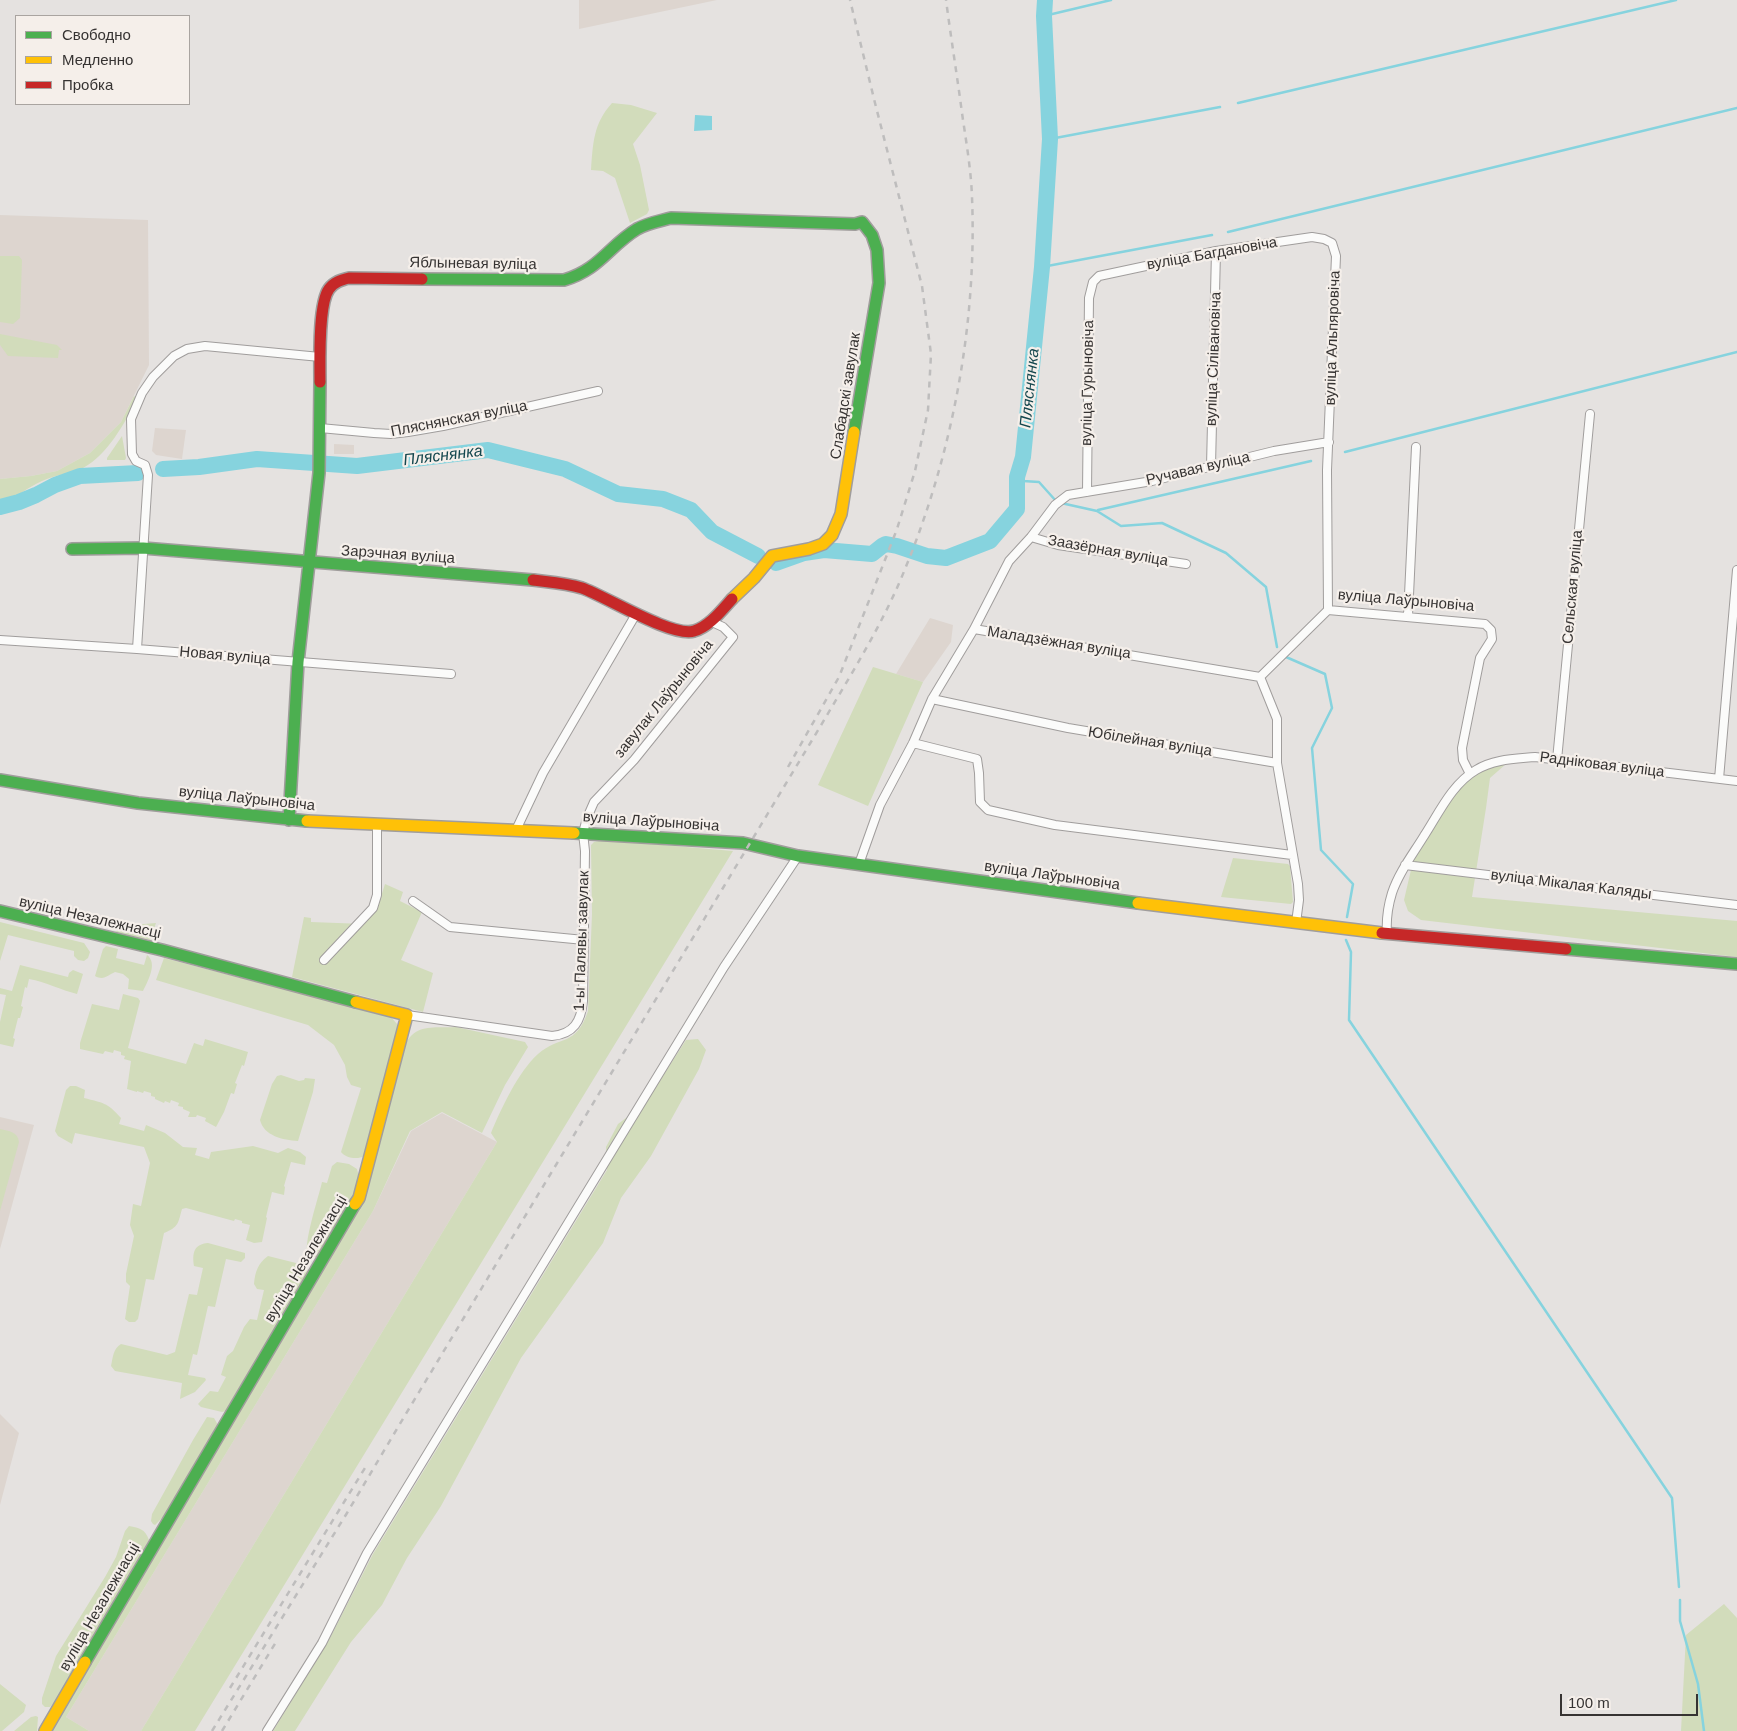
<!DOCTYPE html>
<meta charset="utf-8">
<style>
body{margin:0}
#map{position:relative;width:1737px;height:1731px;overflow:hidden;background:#e5e2e0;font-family:Arial,sans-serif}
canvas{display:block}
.legend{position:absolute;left:15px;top:15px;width:175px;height:90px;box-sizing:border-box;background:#f5efea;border:1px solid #a9a4a0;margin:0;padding:6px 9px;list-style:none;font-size:15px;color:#363332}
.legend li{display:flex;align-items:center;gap:10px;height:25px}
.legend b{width:25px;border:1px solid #a9a4a0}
.scale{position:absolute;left:1560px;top:1694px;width:138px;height:22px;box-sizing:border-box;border:2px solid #363332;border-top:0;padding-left:6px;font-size:15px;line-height:18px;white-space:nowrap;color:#363332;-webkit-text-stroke:4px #f5efea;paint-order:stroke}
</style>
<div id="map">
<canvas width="1737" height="1731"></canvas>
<ul class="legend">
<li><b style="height:6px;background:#4caf50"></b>Свободно</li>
<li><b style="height:6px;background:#ffc107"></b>Медленно</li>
<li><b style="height:6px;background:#c62828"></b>Пробка</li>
</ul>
<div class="scale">100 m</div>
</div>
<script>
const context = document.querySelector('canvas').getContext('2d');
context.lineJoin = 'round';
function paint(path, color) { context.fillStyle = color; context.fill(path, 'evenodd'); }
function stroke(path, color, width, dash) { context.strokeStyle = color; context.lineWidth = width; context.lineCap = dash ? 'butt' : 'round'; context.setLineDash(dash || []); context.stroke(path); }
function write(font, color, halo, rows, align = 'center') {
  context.font = font + ' Arial,sans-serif'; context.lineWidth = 4.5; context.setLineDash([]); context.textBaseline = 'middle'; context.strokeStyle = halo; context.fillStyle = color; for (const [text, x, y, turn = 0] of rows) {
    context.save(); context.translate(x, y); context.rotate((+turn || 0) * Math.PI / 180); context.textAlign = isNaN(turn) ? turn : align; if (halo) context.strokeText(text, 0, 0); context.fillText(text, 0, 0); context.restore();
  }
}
const built = new Path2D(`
 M579 0H717L579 29Z
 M0 215 148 220 149 365 121 422 90 453 57 471 31 476 0 479Z
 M155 428 186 430 182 459 156 455 152 451Z
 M334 444 354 445V454H334Z
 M930 618 953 625 951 642 923 682 896 674Z
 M442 1113 497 1142 141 1731H89L66 1717 373 1211 411 1131Z
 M0 1117 34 1125 0 1249Z
 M0 1414 19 1433 0 1505Z`);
const green = new Path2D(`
 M612 103 631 105 657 113 633 144 640 165 649 210 647 214 630 223 615 178 603 171 591 170C593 144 593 124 612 103Z
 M0 256H19L22 260 20 318 13 324 0 322Z
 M0 334 57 345 62 350H59L58 358 8 356 0 345Z
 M134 396 138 399C124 423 108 455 83 468 70 474 55 475 42 481 28 487 17 497 2 504V507H0V479L31 476 57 471 90 453 121 422Z
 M122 436 126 458 125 460H107V458Z
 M873 667 923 682 868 806 818 785Z
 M1514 757 1490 778 1486 808 1472 897 1737 921V957L1421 920 1408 911 1404 900 1414 857 1460 787 1479 768Z
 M604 840 733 851 195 1731H141L497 1142 491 1133C501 1109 518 1072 538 1054 560 1035 576 1047 588 1011L592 914 591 845 594 842Z
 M1233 858 1288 864 1290 866 1293 902 1291 904 1221 897Z
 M385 884 403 892 400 901 422 912 401 960 433 973 423 1012 292 977 304 917 311 918V922L364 924 377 909Z
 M0 922 84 943 90 952 88 958 84 961 78 960 74 956V951L8 935 0 961Z
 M156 923 150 940 114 932 132 925Z
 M106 946 118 949 116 958 144 965 147 955C158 963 148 981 143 991L128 989 129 979 123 974 115 972C108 975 104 981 95 976L103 949Z
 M164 958 391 1017 397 1024 398 1028 364 1156C358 1160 345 1158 341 1152L361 1088 351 1085 347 1077 345 1065 334 1045 308 1025 156 980Z
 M20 965 68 977 69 973 73 970 83 974 77 994C61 990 46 982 29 979L27 988 25 987 21 1006 23 1007 20 1018H18L13 1038 15 1039 13 1047 0 1044V1022L6 995 0 994V988L12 991Z
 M123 994 138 998 140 1001 128 1048 186 1064 194 1043 203 1046 205 1039 248 1052 244 1066 242 1065 235 1083 237 1084 234 1094 231 1093 224 1112 216 1127 205 1121 206 1118 197 1115 196 1117H188L190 1112 183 1109V1107L178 1106 179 1103 171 1100 170 1103 165 1101 164 1103 155 1099V1097L151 1096V1093L144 1091 143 1093 137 1091V1092L127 1089 131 1061 124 1059 125 1056 121 1055V1052L114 1050 113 1053 105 1051 103 1054 80 1049V1043L92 1004 119 1010Z
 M456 1027 525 1042 528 1047 505 1085 482 1133 442 1112 410 1131 373 1211 66 1717 89 1731H50L365 1198 405 1045C415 1023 435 1028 456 1027Z
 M698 1039 706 1050 699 1069 651 1156 621 1198 603 1243 521 1358 441 1506 407 1558 382 1605 351 1642 295 1731H273L330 1638 373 1554 607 1170 606 1147 618 1124 634 1112 650 1096 686 1040Z
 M281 1075 299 1081 304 1080 305 1078 315 1079 313 1092 298 1141C283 1140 264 1136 260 1120L272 1084 277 1076Z
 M70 1086H76L85 1090 84 1098C103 1103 107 1102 121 1118L119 1124 144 1131 146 1125 165 1133 183 1147 197 1148 195 1155 209 1159 211 1152 253 1146 278 1153 288 1148 300 1152 306 1157 305 1165 291 1162 284 1186 285 1187 284 1195 272 1192 266 1217 267 1218 262 1242 254 1243 246 1240 250 1225 242 1223V1221L235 1219 234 1221 186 1208 182 1209C178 1223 179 1227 164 1233L154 1280 146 1279 138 1319 135 1322H129L125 1319 130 1286 126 1282V1274L134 1236 130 1225 133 1204 141 1206 150 1163 144 1147 75 1133 72 1144 58 1136 55 1131 66 1090Z
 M0 1129C9 1131 18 1132 19 1142L0 1211Z
 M337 1162 349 1164 357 1169 359 1177 353 1196 319 1257H308C302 1246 319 1196 322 1182L327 1183 332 1166Z
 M208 1243 245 1253V1258L241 1262 226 1259 215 1307 208 1306 197 1355 193 1354 188 1375 205 1378 206 1380 195 1392 180 1399 182 1383 115 1371 111 1366C113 1357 113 1349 121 1344L167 1355 175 1352 189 1294 197 1295 203 1268 194 1266C192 1253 194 1244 208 1243Z
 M268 1256 304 1265 307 1267 308 1275 226 1411 222 1412 201 1407 198 1404 210 1391 218 1392 226 1377 221 1375 227 1356 233 1351 244 1327 250 1319 257 1320 264 1290 257 1289 254 1284C255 1272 258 1263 268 1256Z
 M207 1417 214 1418 218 1425 214 1434 165 1515 155 1525 153 1524 151 1521 152 1514 193 1440Z
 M129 1526C140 1528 145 1529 149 1540L106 1617 56 1701 50 1707H45L42 1704V1698L56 1656 105 1577 116 1557 125 1531Z
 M1724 1604 1737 1618V1731H1681L1686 1635Z
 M0 1684 26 1705 24 1712 2 1731H0Z
 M36 1716 38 1717 37 1731H14L31 1717Z`);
const water = new Path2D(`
 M695 115 712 116V130L694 131Z`);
const stream = new Path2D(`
 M1044 16 1111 0
 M1238 103 1676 0
 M1050 139 1220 107
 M1228 232 1737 108
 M1042 267 1212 235
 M1345 452 1737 352
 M1017 477 1023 481 1039 482 1056 501
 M1061 503 1097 511 1121 526 1162 523 1226 553 1266 587 1277 647
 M1098 510 1311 461
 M1286 657 1325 674 1332 708 1312 748 1321 850 1353 884 1347 917
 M1346 940 1351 952 1349 1020 1672 1498 1679 1587
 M1680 1600V1621L1698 1684 1704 1731`);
const river = new Path2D(`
 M163 469 199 467 257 459 357 466 488 450 565 469 618 494 663 499 691 510 712 532 758 556
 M0 507 19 502 36 495 55 485 80 476 138 473
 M776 563 804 553 824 550 872 554 882 546 886 544 897 546 927 556 946 558 990 541 1017 509V477L1023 457 1042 267 1050 139 1044 16 1045 0`);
const street = new Path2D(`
 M320 428 374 433 391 434 408 432 443 426 598 391
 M1211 466 1216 251
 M1087 492 1089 298 1093 282 1099 276 1216 251 1312 237 1324 239 1332 243 1336 256 1327 470 1328 610
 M1031 537 1058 545 1186 564
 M1408 616 1416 447
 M0 640 137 649 451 674
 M137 649 148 475 145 465 136 461 132 454 131 419 142 393 153 377 174 356 187 349 205 346 320 357
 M1260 677 974 629 1009 561 1031 537 1055 505 1068 495 1152 481 1274 451 1329 442
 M1260 677 1328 610 1485 624 1491 630 1492 639 1480 658 1462 748 1463 760 1470 774
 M1260 677 1277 719V763
 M932 699 1068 728 1277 763 1298 884 1299 900 1296 923
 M913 743 977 759 979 773 980 802 988 810 1055 825 1292 855
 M1557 760 1590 414
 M1719 779 1737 570
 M516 830 543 773 636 614
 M859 864 880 805 913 743 932 699 974 629
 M1405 865 1737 905
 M413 901 450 927 584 940
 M1387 934C1386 920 1388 906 1392 893 1399 872 1413 854 1424 836 1439 813 1452 784 1476 770 1494 759 1515 759 1535 757L1737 781
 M324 960 373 908 377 895V824
 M407 1015 552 1036C574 1034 581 1021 583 1001L585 851 583 833 587 818 594 802 634 760 733 637 723 627 710 621
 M267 1731 322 1643 367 1553 724 967 798 856`);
const fast = new Path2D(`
 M422 279 564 280C599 270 609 246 637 229 648 223 660 221 671 218L855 224 862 222 872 235 877 250 879 283 854 432
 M72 549 143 548 533 580
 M0 780 138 803 307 821
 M289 820 298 662 319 473 320 382
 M574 833 743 843 798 856 1138 903
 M0 911 162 950 356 1002
 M1566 949 1737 964
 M85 1662 355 1204`);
const slow = new Path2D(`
 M732 599 754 578 772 556 809 549 823 544 832 535 841 514 854 432
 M307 821 574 833
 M1138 903 1382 933
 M355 1204 359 1198 407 1015 356 1002
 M45 1731 85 1662`);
const jam = new Path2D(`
 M320 382C320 362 318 304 329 289 334 282 341 280 349 278L422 279
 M533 580C549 582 566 583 582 588 605 596 673 638 694 631 709 627 722 610 732 599
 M1382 933 1566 949`);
const rail = new Path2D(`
 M788 767 839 677 883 565 897 529 915 471 928 410 931 354 922 286 875 103 850 0
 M230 1688 368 1463
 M212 1731 347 1513 404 1417 820 727C850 676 883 624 905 569 953 452 977 323 972 197 971 169 966 141 962 113 957 75 951 38 946 0
 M222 1731 276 1642`);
const streetNames = [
 ["вуліца Багдановіча",1212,254,-10],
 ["Яблыневая вуліца",473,264,1],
 ["вуліца Альпяровіча",1333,338,-88],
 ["вуліца Сілівановіча",1214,359,-88],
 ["вуліца Гурыновіча",1088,383,-89],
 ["Слабадскі завулак",846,396,-81],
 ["Пляснянская вуліца",459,419,-11],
 ["Ручавая вуліца",1198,469,-13],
 ["Заазёрная вуліца",1108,551,10],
 ["Зарэчная вуліца",398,555,4],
 ["Сельская вуліца",1573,587,-85],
 ["вуліца Лаўрыновіча",1406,601,5],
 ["Маладзёжная вуліца",1059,643,9],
 ["Новая вуліца",225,656,5],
 ["завулак Лаўрыновіча",664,699,-51],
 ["Юбілейная вуліца",1150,742,9],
 ["Радніковая вуліца",1602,765,7],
 ["вуліца Лаўрыновіча",247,799,6],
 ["вуліца Лаўрыновіча",651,822,4],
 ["вуліца Лаўрыновіча",1052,876,8],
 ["вуліца Мікалая Каляды",1571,885,7],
 ["вуліца Незалежнасці",90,918,13],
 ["1-ы Палявы завулак",582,941,-88],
 ["вуліца Незалежнасці",306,1259,-59],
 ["вуліца Незалежнасці",100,1607,-60]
];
const waterNames = [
 ["Пляснянка",1030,388,-84],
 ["Пляснянка",443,456,-7]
];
paint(built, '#ddd5cf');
paint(green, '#d2dcbb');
paint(water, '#86d3de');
stroke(stream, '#86d3de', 2.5);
stroke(river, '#86d3de', 16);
stroke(street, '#a09d9c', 10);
stroke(fast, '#a09d9c', 14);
stroke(slow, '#a09d9c', 14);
stroke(jam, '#a09d9c', 14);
stroke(street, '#fbfbfa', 8);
stroke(fast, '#4caf50', 11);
stroke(slow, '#ffc107', 11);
stroke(jam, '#c62828', 11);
stroke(rail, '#bebdbd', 2.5, [6, 6]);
write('15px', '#363332', '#f5efea', streetNames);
write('italic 16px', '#14474e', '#f5efea', waterNames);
</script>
